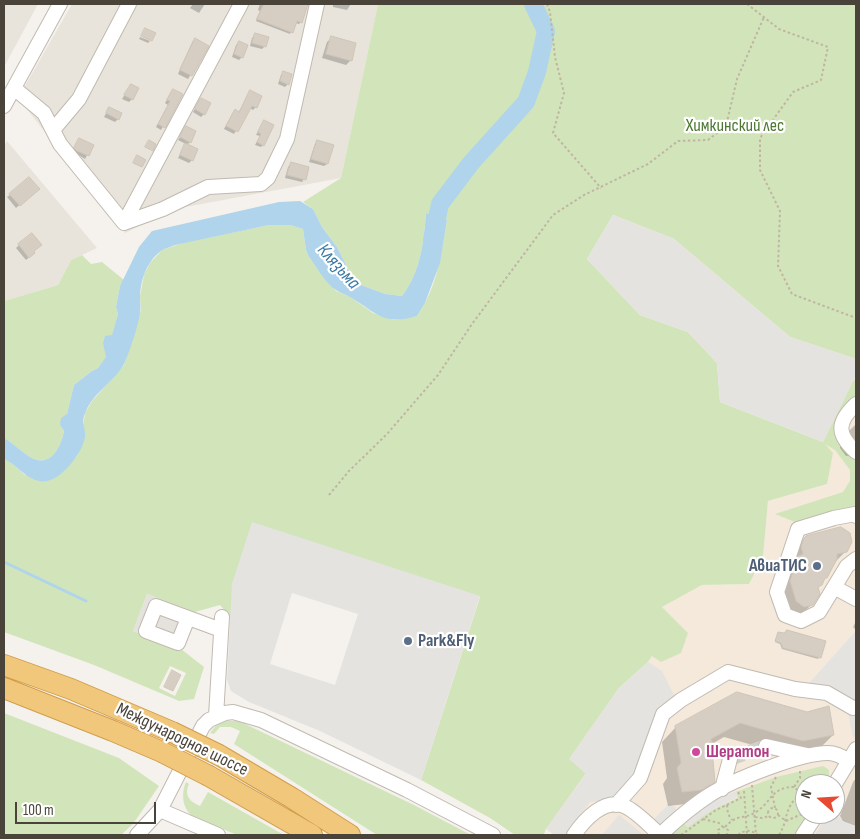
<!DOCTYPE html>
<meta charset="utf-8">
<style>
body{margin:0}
#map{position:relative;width:860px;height:839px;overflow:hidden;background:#f5f2ed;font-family:"Sofia Sans Condensed",sans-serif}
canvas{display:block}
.frame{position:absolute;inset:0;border:5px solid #49433a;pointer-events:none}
.north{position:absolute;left:795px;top:774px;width:50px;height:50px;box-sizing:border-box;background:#fff;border:1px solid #b6b4b0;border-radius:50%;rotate:289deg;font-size:14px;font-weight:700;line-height:20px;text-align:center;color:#49433a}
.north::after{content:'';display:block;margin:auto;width:18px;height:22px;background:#e74a31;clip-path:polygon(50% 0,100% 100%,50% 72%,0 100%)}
.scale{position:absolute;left:15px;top:802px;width:141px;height:22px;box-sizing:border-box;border:2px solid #49433a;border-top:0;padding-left:6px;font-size:15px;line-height:18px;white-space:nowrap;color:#49433a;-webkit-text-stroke:4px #fff;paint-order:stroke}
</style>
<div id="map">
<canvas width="860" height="839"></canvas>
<div class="frame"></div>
<div class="north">N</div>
<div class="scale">100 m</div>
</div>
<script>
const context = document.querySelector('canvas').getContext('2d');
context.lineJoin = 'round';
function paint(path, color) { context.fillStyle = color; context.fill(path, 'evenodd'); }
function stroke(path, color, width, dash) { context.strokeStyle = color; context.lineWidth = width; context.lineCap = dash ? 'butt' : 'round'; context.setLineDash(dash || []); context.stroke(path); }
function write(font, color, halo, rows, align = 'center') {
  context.font = font + ' "Sofia Sans Condensed",sans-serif'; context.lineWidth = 4.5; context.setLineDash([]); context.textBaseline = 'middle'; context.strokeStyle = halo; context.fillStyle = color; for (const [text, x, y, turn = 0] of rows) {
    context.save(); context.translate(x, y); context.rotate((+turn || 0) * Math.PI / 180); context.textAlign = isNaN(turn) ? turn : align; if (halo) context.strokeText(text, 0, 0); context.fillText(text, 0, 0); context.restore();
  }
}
const residential = new Path2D(`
 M4 4H38L4 67Z
 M72 4H378L341 178 175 209 125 233 18 98Z
 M7 141 97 248 71 260 58 285 4 301V146Z`);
const commercial = new Path2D(`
 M790 337 856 359V835H554L546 829 652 656 688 633 662 607 702 585 749 584 763 557 768 501 827 484 823 442ZM805 784H835V814H805Z`);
const industrial = new Path2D(`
 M147 594 195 612 181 649 133 631Z`);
const green = new Path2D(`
 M378 4H856V359L790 337 674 239 613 215 587 259 640 315 688 332 717 363 720 402 823 442 854 379 856 383V395L841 410 836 421 856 457V511L846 508 795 522 775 514 843 492 850 481V470L835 450 825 444 833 453 827 484 768 501 763 557 749 584 702 585 662 607 688 633 681 653 661 662 652 656 648 662 619 688 570 758 586 773 546 829 544 834 546 835H515L490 818 421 780 480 597 232 583V619L220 605 195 612 147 594 133 631 181 649 204 667 194 699 179 701 94 665 4 632V459L9 461 25 475 74 459 78 454 85 434 83 427 85 413 92 401 124 365 141 310 140 296 144 275 150 263 162 250 182 243 269 225H290L303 229 306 250 309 257 336 291 349 296 373 313 394 320 417 316C438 286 441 254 447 220L426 213C424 242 420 273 402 296L385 294 361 285 350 273 337 247 322 227 313 209 303 202 341 178ZM170 666 186 673 175 696 159 688Z
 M82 255 91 264 102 262 124 280 120 286 116 307 118 314 107 357 98 368 92 371 74 385 67 414 60 425 64 431C61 447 50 469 30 457 21 451 13 443 4 438V301L58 285 71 260Z
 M4 713 119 758 159 786 133 824 121 835H4Z
 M226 721H239L414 805 471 835H377L234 744 240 731 231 727H220L214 734 210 733 217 724Z
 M823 766 829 770V774L826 784H805V814H808L795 835H672L674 830 684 822 687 827 712 810 738 798 736 791H738L776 777Z
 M186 782 189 784C184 795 189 801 200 806L208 792 284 835H237L192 816C182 808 181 793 186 782Z`);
const parking = new Path2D(`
 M613 215 674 239 790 337 856 359V373L854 379 823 442 720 402 717 363 688 332 640 315 587 259Z
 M252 522 480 596 421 780 320 731 249 702 231 691 227 680 232 584ZM292 593 358 614 335 685 270 664Z
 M856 631V733L853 739 847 705 804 689Z
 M648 662 662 671 675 697 658 711 648 733 637 768 630 780 614 799 590 802 566 835H554L546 829 586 774 569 759 619 688Z
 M736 791 738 797 712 810 688 827 684 822 708 804Z
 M670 803 683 816 664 834 652 821Z
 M832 814 856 826V835H815L826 817Z
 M619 815 644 835H602Z`);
const water = new Path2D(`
 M279 202 300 201 313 209 322 227 337 247 350 273 361 285 385 294 402 296C420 273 424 242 426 213L447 220 440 263 425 303 417 316C383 326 377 313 350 297 345 294 340 293 336 290 325 283 317 267 309 257L306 250 303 229 290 225H269L175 245C171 247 165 248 161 251 147 261 140 281 140 298 140 303 141 308 140 313 139 323 129 354 124 364 115 381 94 392 86 411 80 424 86 426 85 436 84 451 62 479 47 481 29 484 18 465 4 459V438C13 443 21 451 30 457 50 469 61 447 64 431L60 425 61 418 67 414 74 385 92 371 98 368 106 357 103 343 105 336 112 335 118 314 116 307 120 286 139 247 152 231Z`);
const shadow = new Path2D(`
 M193 4H205L199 13 190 8Z
 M260 4H278L284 6V4H306L301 22 299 24 295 23 290 34 256 21 260 11 258 10Z
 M333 4H351L347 10 333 7Z
 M255 35 265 46 262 49 250 46 252 38Z
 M140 37 150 41 148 43 139 39Z
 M332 38 351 60 346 65 322 58 327 42Z
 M195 40 207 46 188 79 178 74 192 43Z
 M239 43 242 57 239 60 232 57 236 45Z
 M284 72 288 84 285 87 278 84 281 75Z
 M131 85 132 99 129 102 122 99Z
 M173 90 181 95 161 130 156 127 168 105 165 103Z
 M250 92 256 107 253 110 250 108 234 134 224 129 232 114 235 111 238 113Z
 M201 99 204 114 201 117 193 112Z
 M109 108 118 119 115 122 104 117Z
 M264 121 263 145 261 147 255 145 260 136 256 135Z
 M186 128 190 142 187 145 192 160 189 163 178 158 186 144 178 140Z
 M79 140 92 146 85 159 72 151Z
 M318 141 327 164 324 166 309 162 315 144Z
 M291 164 304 179 302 182 285 178 288 167Z
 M35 191 16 208 7 197 10 195Z
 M19 245 32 251 34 253 26 260 16 248Z
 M856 424V455L846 456 840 448V440Z
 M806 537 846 551 836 561 817 588 812 604 802 614 793 616 781 591 796 547Z
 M856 621V630L853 627Z
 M778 633 819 658 818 659 782 649 780 644 775 642Z
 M738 693 833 735 819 749 788 755 724 737 710 745 714 781 699 796 686 804 668 806 663 784 667 778 662 742 676 727Z
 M856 778V826L843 821 840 816 853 782Z`);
const stream = new Path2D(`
 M4 562 86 601`);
const river = new Path2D(`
 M432 240 440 204 471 163 526 102 537 72 546 31 533 4`);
const building = new Path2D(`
 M264 4H308L302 23 297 21 293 33 257 19Z
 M145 28 156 33 152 41 141 36Z
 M255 33 269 37 266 47 252 43Z
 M331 36 356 43 352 61 326 54Z
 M195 38 209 46 192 76 180 70Z
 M239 41 248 45 243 58 234 54Z
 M283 71 292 74 289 85 280 81Z
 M131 84 139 88 133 100 124 95Z
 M173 89 183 94 165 128 158 124 170 101 167 100Z
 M250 90 262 96 257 108 252 106 238 132 226 126 235 109 239 112Z
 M201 98 211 103 205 115 195 109Z
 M109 107 122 113 119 120 106 113Z
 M264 120 274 125 264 146 257 142 261 134 258 132Z
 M186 126 196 131 191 143 180 137Z
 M79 138 94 145 89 156 77 151 74 148Z
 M149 140 156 144 153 151 145 147Z
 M317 140 334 145 328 164 311 159Z
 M185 143 198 149 193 161 180 155Z
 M137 155 146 160 142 167 133 163Z
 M291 162 309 167 306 180 287 175Z
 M29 177 40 189 20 206 9 194Z
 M32 233 42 245 34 251 35 253 29 258 18 244Z
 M841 527 850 533 852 542 847 552 837 554V559L827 578H825L822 585 818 587 820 594 813 605 804 607 796 601 790 581 798 556 803 554 801 547 804 538 806 536 813 534Z
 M787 630 826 641 821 658 783 648 781 643 775 641 778 632 784 633Z
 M172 670 181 675 173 691 164 687Z
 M737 692 807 712 829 706 834 735 803 741 740 723 711 739 715 782 702 790 682 792 677 768 681 763 675 726Z`);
const minorTunnel = new Path2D(`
 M730 759 766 746`);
const path = new Path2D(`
 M547 4 550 12 555 57 564 93 553 133 601 188
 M747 4 779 29 828 47 821 80 793 92 760 138V170L780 211 778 266 792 294 856 318
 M329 495 349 471 387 434 438 375 472 324 553 215 584 195 648 164 678 141 708 140 726 126 737 79 764 17
 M800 771V778L794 787 801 793
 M752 785 756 835
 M744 791 747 835
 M727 805 728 814 732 820
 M768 813a5 5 0 1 1 10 0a5 5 0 1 1-10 0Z
 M775 808 771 787 776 777
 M778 815 786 821 802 814
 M755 817 762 818 769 816
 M703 819 719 823 723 827
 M725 827C738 813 744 820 756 812 772 802 771 787 794 787
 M681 835 716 810 741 798 738 792
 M719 835 718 830 723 827 728 830 727 835
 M738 835C746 829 751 830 758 835
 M779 835C790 817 782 810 801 793L805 794`);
const minor = new Path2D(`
 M14 88 44 113 60 144 124 223
 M4 106 60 4
 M53 130 79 99 129 4
 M124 223 163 209 208 187 261 184 268 178 287 139 317 4
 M124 223 241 4
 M856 404C837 422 836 434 856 452
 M856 516 855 514 834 518 798 529 777 592 785 615 801 621 819 612 847 566 856 559
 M834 587 856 599
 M188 618 178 643 146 631 156 606 221 630
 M216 716 222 617
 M766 746 807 755
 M835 784 856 749
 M722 789 730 759
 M616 805 640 778 663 714 681 700 728 672 795 689 827 693 853 708
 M160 810 218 835
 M137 835 160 810 203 726 209 720 225 713 233 712 261 720 407 790 493 835
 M574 835C584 820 604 798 624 806 635 810 651 827 660 835
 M660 835C675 821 691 807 708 796 732 780 800 753 828 753 836 753 843 757 849 761
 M803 835 817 814`);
const highway = new Path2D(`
 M4 665 71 689 172 732
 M4 688 113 731 162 752
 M219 755 292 798 350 835
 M209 776 312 835`);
const highwayBridge = new Path2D(`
 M172 732 219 755
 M162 752 209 776`);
const markers = [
 [817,566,5,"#5c6f8a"],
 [408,641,5,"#5c6f8a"],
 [696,752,5,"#d1479c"]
];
const parkNames = [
 ["Химкинский лес",735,126]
];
const serviceNames = [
 ["АвиаТИС",807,566],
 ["Park&Fly",418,641,"left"]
];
const streetNames = [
 ["Международное шоссе",182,740,26]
];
const hotelNames = [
 ["Шератон",706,752]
];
const waterNames = [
 ["Клязьма",338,267,48]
];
paint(residential, '#e8e4db');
paint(commercial, '#f4e9db');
paint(industrial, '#e5e2de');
paint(green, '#d2e5ba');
paint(parking, '#e4e3e0');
paint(water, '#afd4eb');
paint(shadow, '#0003');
stroke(stream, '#afd4eb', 3);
stroke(river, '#afd4eb', 18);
paint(building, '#d6cec3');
stroke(building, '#d0c6b7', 1);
stroke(minorTunnel, '#d3cfc9', 14, [14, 7]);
stroke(minor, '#c0bab0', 16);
stroke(highway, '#d19d4b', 22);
stroke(path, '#c0b5a2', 2, [2.5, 2.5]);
stroke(minor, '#fff', 14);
stroke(highway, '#f1c87b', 20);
stroke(highwayBridge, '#d19d4b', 22, []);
stroke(highwayBridge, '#f1c87b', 20);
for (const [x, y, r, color] of markers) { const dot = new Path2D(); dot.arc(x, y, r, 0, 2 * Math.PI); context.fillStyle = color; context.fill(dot); stroke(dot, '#fff', 2); }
write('18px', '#4d7732', '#fff', parkNames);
write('bold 18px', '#4e5e75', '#fff', serviceNames, 'right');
write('18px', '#49433a', '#fff', streetNames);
write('bold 18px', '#b23c85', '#fff', hotelNames, 'left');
write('italic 19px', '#3a7aa5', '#fff', waterNames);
</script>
